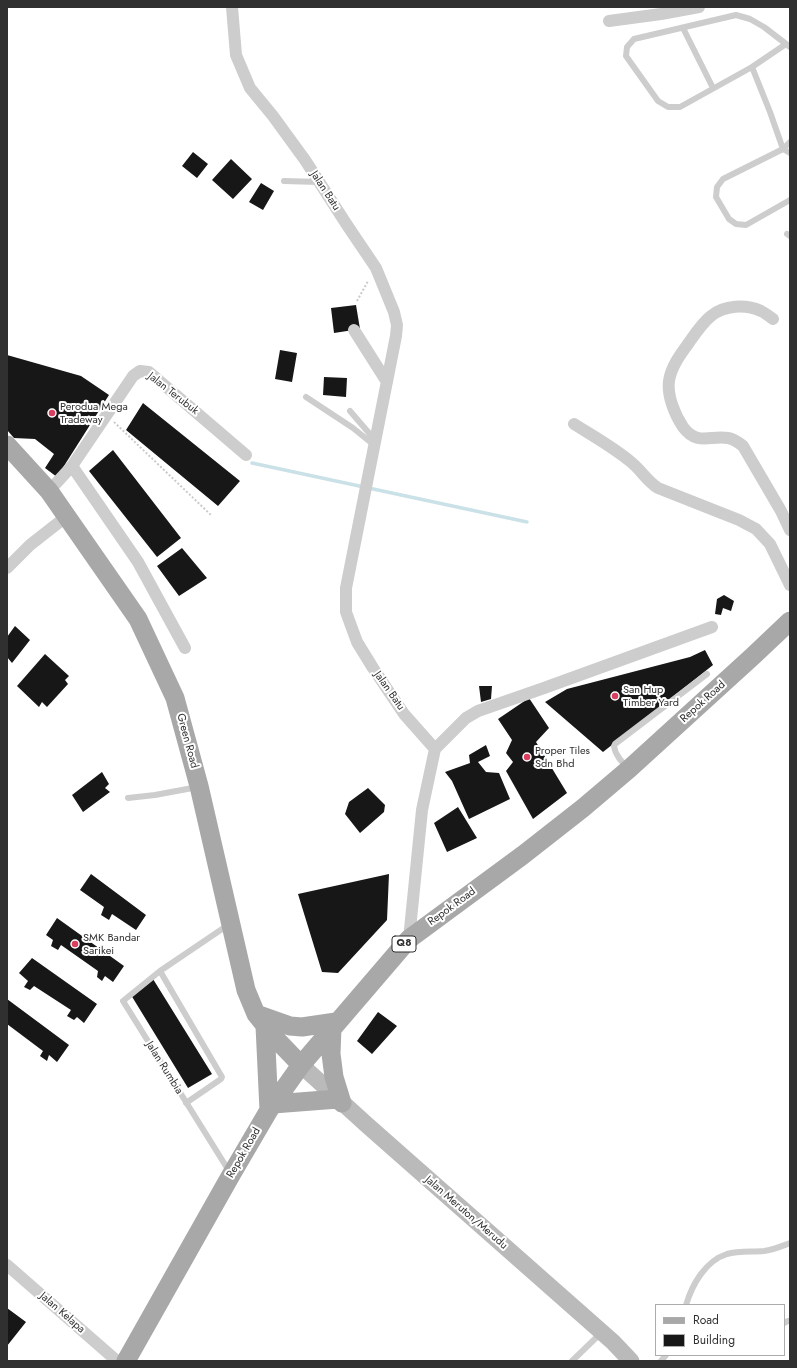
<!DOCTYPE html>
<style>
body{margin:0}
#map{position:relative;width:797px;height:1368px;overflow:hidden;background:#fff;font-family:Jost,sans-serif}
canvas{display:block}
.frame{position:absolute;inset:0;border:8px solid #303030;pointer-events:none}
.legend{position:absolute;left:655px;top:1304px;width:130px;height:52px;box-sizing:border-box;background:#fff;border:1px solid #acacac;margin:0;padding:5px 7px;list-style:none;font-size:12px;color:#303030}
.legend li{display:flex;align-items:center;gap:8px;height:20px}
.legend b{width:20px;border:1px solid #acacac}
</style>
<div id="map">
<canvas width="797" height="1368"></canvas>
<div class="frame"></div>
<ul class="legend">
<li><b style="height:5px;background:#a8a8a8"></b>Road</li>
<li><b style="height:11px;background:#171717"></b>Building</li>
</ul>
</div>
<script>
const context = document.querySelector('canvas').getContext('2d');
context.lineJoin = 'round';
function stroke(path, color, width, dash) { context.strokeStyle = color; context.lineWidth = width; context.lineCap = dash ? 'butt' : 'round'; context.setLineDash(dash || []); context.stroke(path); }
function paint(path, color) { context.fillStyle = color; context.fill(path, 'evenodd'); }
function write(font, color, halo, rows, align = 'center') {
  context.font = font + ' Jost,sans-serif'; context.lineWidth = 4; context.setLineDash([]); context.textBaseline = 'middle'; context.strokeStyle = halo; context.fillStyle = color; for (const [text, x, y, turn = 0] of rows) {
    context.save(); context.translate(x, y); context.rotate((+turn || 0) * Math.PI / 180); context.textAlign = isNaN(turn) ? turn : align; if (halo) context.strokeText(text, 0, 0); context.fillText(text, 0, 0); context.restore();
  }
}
const stream = new Path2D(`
 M252 463 527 522`);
const building = new Path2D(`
 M193 152 208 164 197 178 182 166Z
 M231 159 252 179 233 199 212 180Z
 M261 183 274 191 263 210 249 202Z
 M356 305 360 329 334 333 331 308Z
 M280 350 297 353 292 382 275 379Z
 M7 355 81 376 109 395 57 477 45 468 54 454 35 439 14 438 7 430Z
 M324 377 347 378 346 397 323 395Z
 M143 403 240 481 218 506 126 430Z
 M113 450 181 538 157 557 89 471Z
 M182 548 207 578 179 596 157 566Z
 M724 595 734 601 731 611 723 608 721 615 715 614 717 599Z
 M15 626 30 640 12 663 7 657V637Z
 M705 650 713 665 603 752 545 702 567 689 690 657Z
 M45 654 69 676 65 680 68 684 47 707 42 702 39 707 17 686Z
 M479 686H492L491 699 481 702Z
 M529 698 549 728 536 742 567 793 533 819 506 771 513 762 506 753 512 740 498 719Z
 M486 745 490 756 478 762 486 772 499 773 510 799 469 819 452 781 445 772 470 763 469 755Z
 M102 772 109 784 105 788 110 792 83 812 72 795Z
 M368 788 385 805 384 812 360 833 345 814 349 802Z
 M458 807 477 838 447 852 434 823Z
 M91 874 146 915 136 930 112 914 109 920 101 915 104 907 80 890Z
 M389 874 387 920 338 973 322 972 298 894Z
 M57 918 124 966 113 982 105 976 102 981 97 977 98 971 61 945 58 950 51 946 53 940 46 935Z
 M32 958 97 1004 84 1023 77 1017 74 1020 67 1016 71 1010 34 986 30 990 24 987 28 981 19 973Z
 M153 979 212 1074 188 1088 131 995Z
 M7 999 69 1045 57 1062 49 1055 47 1061 40 1056 43 1051 7 1024Z
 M378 1012 397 1026 372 1054 357 1041Z
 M7 1308 26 1322 7 1346Z`);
const path = new Path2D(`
 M357 301 368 281
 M114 422 212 516`);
const lane = new Path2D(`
 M683 28 713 88
 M790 47 764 27 750 19 736 15 634 39 627 47 626 56 658 101 668 107H680L752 67 770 112 783 149 790 153
 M752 67 786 44
 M790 142 783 149 723 179 717 187 716 197 729 219 736 224 746 225 790 200
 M284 181 319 182
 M787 234 790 236
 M306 397 353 428 374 445
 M350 411 375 440
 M628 768C622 762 615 755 614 746L615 744 707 674
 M128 798 155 795 198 787
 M228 925 160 971 123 1001 229 1171
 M160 971 222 1077 221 1079 186 1103
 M686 1305C692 1285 705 1261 727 1254 738 1251 752 1252 764 1251 773 1250 782 1246 790 1243
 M784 1323 788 1321
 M572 1361 601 1333
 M661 1361 666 1355`);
const street = new Path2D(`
 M232 7 236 55 250 88 273 116 305 160 347 225 376 268 394 312 397 325 396 336 346 588V612L357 642 373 668 404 714 435 749 422 810 409 939
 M609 21 661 14 699 7
 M773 319C769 316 765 313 761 311 746 304 724 305 711 316 702 323 695 334 688 344 680 355 671 367 669 381 667 396 675 415 683 427 697 446 710 435 728 438 734 439 738 442 743 446L781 511 790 530
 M354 330 387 382
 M574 424C593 436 613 447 631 462 641 470 647 481 658 488L739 520 756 529 770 544 790 585
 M72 466 138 562 185 648
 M49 491 72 466 133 376 140 371 149 372 246 455
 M7 568 30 545 67 516
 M435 749 466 718 478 711 544 688 712 627
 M7 1265 117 1361`);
const secondary = new Path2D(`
 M301 1065 367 1125 613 1342 631 1361`);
const primary = new Path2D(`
 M7 445 49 491 138 619 175 698 199 786 246 990 256 1014 276 1039 301 1065
 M256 1014 290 1026 302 1027 336 1022
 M265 1026 269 1110
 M332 1027 331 1054 334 1077 342 1103
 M273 1104 338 1099
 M126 1361 231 1175 269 1110 301 1065 409 939 523 855 583 808 629 769 753 656 790 621`);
const markers = [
 [52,413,4,"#da3f60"],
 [615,696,4,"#da3f60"],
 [527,757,4,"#da3f60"],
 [75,944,4,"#da3f60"]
];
const shields = [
 [404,944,24]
];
const shieldNames = [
 ["Q8",404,944]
];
const streetNames = [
 ["Jalan Batu",325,191,57],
 ["Jalan Terubuk",173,394,38],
 ["Jalan Batu",389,691,55],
 ["Repok Road",703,702,-42],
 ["Green Road",187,741,75],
 ["Repok Road",452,907,-36],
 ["Jalan Rumbia",164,1068,58],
 ["Repok Road",244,1153,-60],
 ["Jalan Meruton/Merudu",466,1213,41],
 ["Jalan Kelapa",62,1313,41]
];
const poiNames = [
 ["Perodua Mega",60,407],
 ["Tradeway",60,420],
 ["San Hup",623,690],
 ["Timber Yard",623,703],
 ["Proper Tiles",535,751],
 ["Sdn Bhd",535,764],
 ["SMK Bandar",83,938],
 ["Sarikei",83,951]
];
stroke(stream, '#cae1e8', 3.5);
paint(building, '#171717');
stroke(path, '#cacaca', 2, [2, 2]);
stroke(lane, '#cdcdcd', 6);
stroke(street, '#cdcdcd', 12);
stroke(secondary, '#bababa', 17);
stroke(primary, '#a8a8a8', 19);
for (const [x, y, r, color] of markers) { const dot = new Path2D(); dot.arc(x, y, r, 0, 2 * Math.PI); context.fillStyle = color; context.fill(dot); stroke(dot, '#fff', 1.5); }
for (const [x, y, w] of shields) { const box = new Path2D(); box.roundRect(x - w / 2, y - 8, w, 16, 3); context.fillStyle = '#fff'; context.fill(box); stroke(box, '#303030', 1); }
write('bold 10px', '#303030', null, shieldNames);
write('11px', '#303030', '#fff', streetNames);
write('11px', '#303030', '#fff', poiNames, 'left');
</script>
